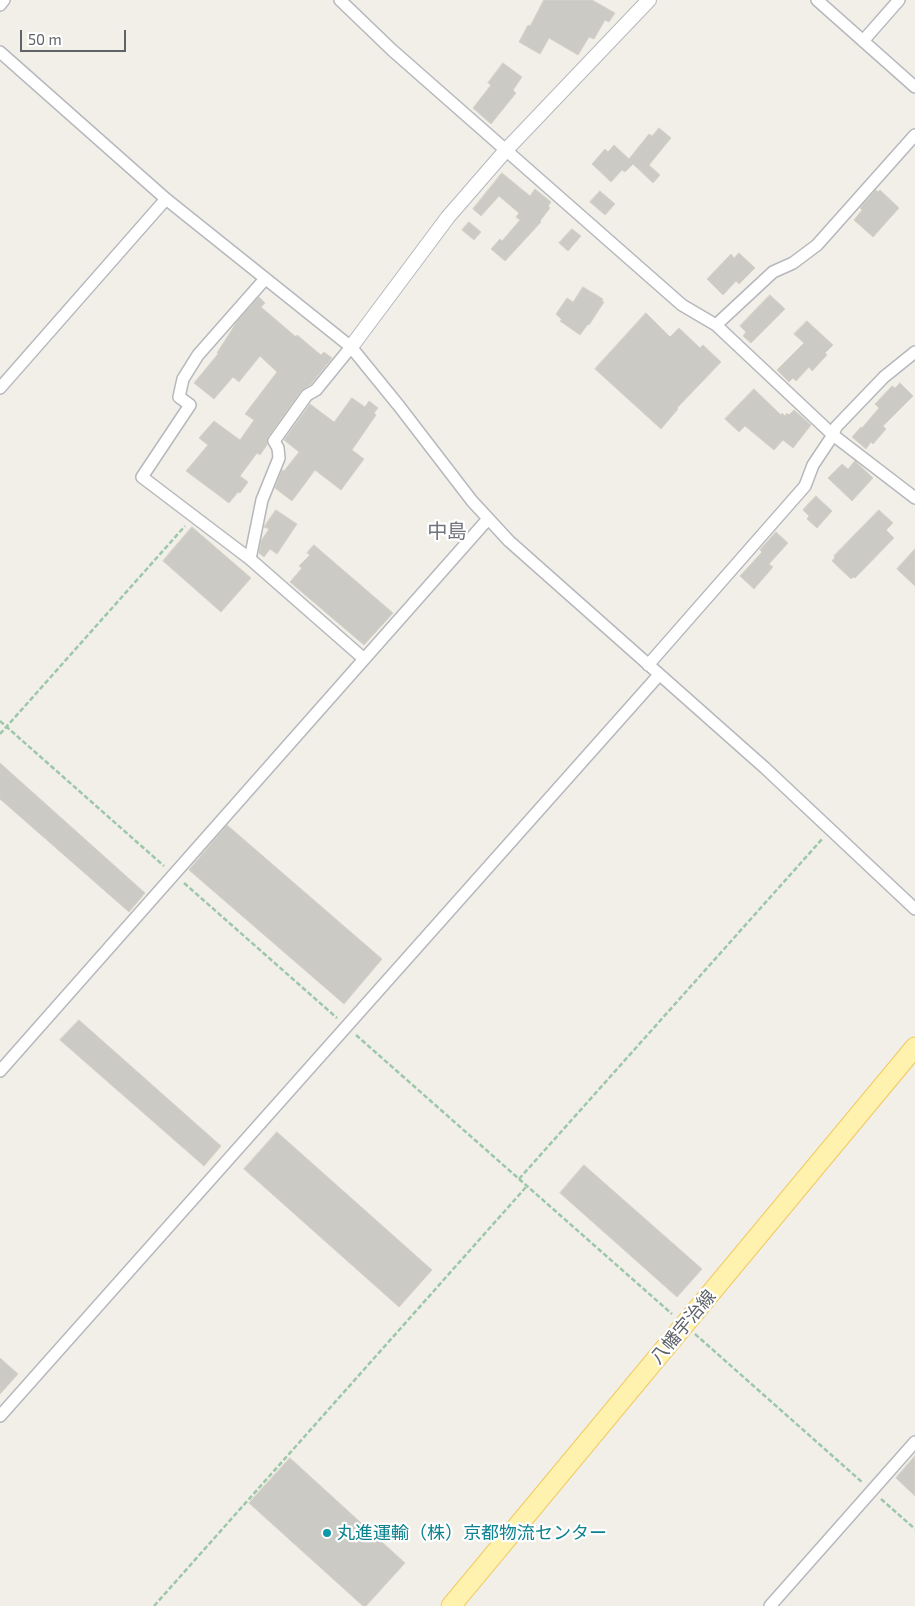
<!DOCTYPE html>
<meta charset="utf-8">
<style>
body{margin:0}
#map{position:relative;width:915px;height:1606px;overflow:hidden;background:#f1efe8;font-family:"Exo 2",sans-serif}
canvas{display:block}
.scale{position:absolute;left:20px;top:30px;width:106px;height:22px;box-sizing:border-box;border:2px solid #5f6368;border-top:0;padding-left:6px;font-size:15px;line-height:18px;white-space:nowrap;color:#5f6368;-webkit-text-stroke:4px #fff;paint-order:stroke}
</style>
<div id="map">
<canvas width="915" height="1606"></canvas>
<div class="scale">50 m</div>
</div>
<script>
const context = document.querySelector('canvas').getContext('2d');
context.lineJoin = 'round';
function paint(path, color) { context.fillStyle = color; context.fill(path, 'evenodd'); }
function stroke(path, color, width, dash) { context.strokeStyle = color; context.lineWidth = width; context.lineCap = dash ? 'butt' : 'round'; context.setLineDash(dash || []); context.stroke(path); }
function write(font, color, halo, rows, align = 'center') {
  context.font = font + ' "Exo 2","Noto Sans JP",sans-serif'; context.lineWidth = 4.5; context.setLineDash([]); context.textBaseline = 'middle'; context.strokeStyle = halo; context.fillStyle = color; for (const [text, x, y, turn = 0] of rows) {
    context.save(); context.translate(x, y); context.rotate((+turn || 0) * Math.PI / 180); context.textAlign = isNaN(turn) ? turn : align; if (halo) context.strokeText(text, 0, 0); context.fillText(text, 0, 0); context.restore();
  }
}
const building = new Path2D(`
 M544 0H592L615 13 609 22 605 20 594 39 589 37 578 55 549 38 540 54 519 42 528 25 530 26Z
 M503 63 522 77 513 90 516 93 491 124 473 108 491 85 488 83Z
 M659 128 671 138 649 165 660 175 653 183 633 164 625 172 622 170 611 182 592 164 605 149 608 152 614 145 629 159 649 134 652 136Z
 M502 173 530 196 535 189 551 202 548 206 550 208 540 221 541 222 505 261 491 249 500 239 502 241 520 220 516 217 519 213 499 196 481 216 473 209Z
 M876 190 878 192 880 190 899 208 873 237 854 220 862 210 860 208Z
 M600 191 615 204 605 215 590 202Z
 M469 222 481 232 474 240 462 230Z
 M572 229 581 236 568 251 559 243Z
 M739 253 755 268 739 284 736 281 723 295 707 279 731 254 734 258Z
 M583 287 603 299 602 301 604 302 589 325 588 324 580 335 560 321 562 320 556 314 567 298 573 302Z
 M770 295 785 309 751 343 743 336 746 332 740 326Z
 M259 297 265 303 261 307 296 337 297 335 321 355 324 352 332 358 311 384 301 391 268 437 267 445 260 455 257 453 240 476 248 482 240 493 238 492 229 503 186 471 208 445 199 438 214 421 240 440 254 420 245 414 277 372 260 356 239 382 233 377 214 399 194 383 218 354 217 353 238 320Z
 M646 313 670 337 679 328 700 348 703 345 721 362 677 408 678 409 661 429 595 369Z
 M807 321 833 345 825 353 827 355 812 371 809 367 796 381 793 378 789 382 777 370 804 343 794 334Z
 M900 383 913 396 883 426 886 429 873 444 871 442 866 449 852 437 861 427 862 428 879 408 875 404 892 386 895 388Z
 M754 389 781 415 782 413 785 416 787 413 789 415 794 410 811 425 793 448 783 440 774 450 745 426 739 432 725 419Z
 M352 398 365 407 369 401 378 408 374 413 376 415 352 450 364 459 341 490 315 470 292 501 275 488 282 470 284 471 299 452 284 440 310 404 334 422Z
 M855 461 873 478 852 501 828 478 842 464 848 469Z
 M816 496 832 511 817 528 807 519 809 516 803 510Z
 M276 510 297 524 277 554 270 549 264 557 259 553 261 541 269 529 264 527Z
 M879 510 893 523 886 530 894 538 855 578 853 577 851 579 832 561 835 557 834 556Z
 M192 527 251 578 221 612 163 561Z
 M776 532 788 543 769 564 773 567 754 589 740 576 762 552 760 550Z
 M314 545 393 613 364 645 290 582 302 568 299 566 310 555 307 553Z
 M915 549V586L897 569Z
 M0 763 145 893 129 912 0 799Z
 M227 825 382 959 344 1004 189 870Z
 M79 1020 221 1146 204 1166 60 1040Z
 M277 1132 432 1270 399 1307 244 1169Z
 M584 1165 702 1269 677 1297 560 1193Z
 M0 1358 18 1374 0 1394Z
 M915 1456V1496L896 1478Z
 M290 1458 405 1563 366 1606H363L249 1503Z`);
const path = new Path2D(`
 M0 721 164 866
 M0 734 185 526
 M184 883 337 1018
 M356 1035 672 1314
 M519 1179 823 838
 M695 1334 863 1483
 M881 1499 915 1529
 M154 1606 527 1186`);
const minor = new Path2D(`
 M340 0 392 50 682 305 716 325 833 435 915 498
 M817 0 915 87
 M0 5 4 0
 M863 41 899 0
 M0 52 166 199 351 347 399 406 472 501 509 541 765 768 915 909
 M265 279 198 355 183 379 179 397 190 405 142 477 250 559 262 500 279 458 278 448 274 441 307 395 316 390 351 347
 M716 325 773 272 793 263 817 245 915 135
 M0 388 166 199
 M250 559 363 658
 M648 665 805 486 813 465 833 435 836 427 884 377 915 352
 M0 1071 488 519
 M0 1416 659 675
 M770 1606 915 1442`);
const tertiary = new Path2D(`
 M351 347 448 217 507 149 649 0`);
const primary = new Path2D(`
 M451 1606 915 1047`);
const markers = [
 [327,1533,5,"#0f9aa8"]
];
const streetNames = [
 ["八幡宇治線",683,1327,-50]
];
const cultureNames = [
 ["丸進運輸（株）京都物流センター",337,1533]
];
const quarterNames = [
 ["中島",447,531]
];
paint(building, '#cccac5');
stroke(building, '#d6d1c6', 1);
stroke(minor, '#b5b8bc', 14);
stroke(tertiary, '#b5b8bc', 16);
stroke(primary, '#f2c960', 21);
stroke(path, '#9cc7a9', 2.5, [5, 2.5]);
stroke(minor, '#fff', 11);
stroke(tertiary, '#fff', 14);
stroke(primary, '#fff2af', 19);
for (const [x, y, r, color] of markers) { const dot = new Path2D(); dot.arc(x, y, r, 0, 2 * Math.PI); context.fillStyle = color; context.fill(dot); stroke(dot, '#fff', 2); }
write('18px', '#5f6368', '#fff', streetNames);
write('18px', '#0d838f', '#fff', cultureNames, 'left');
write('20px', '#70757a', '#fff', quarterNames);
</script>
